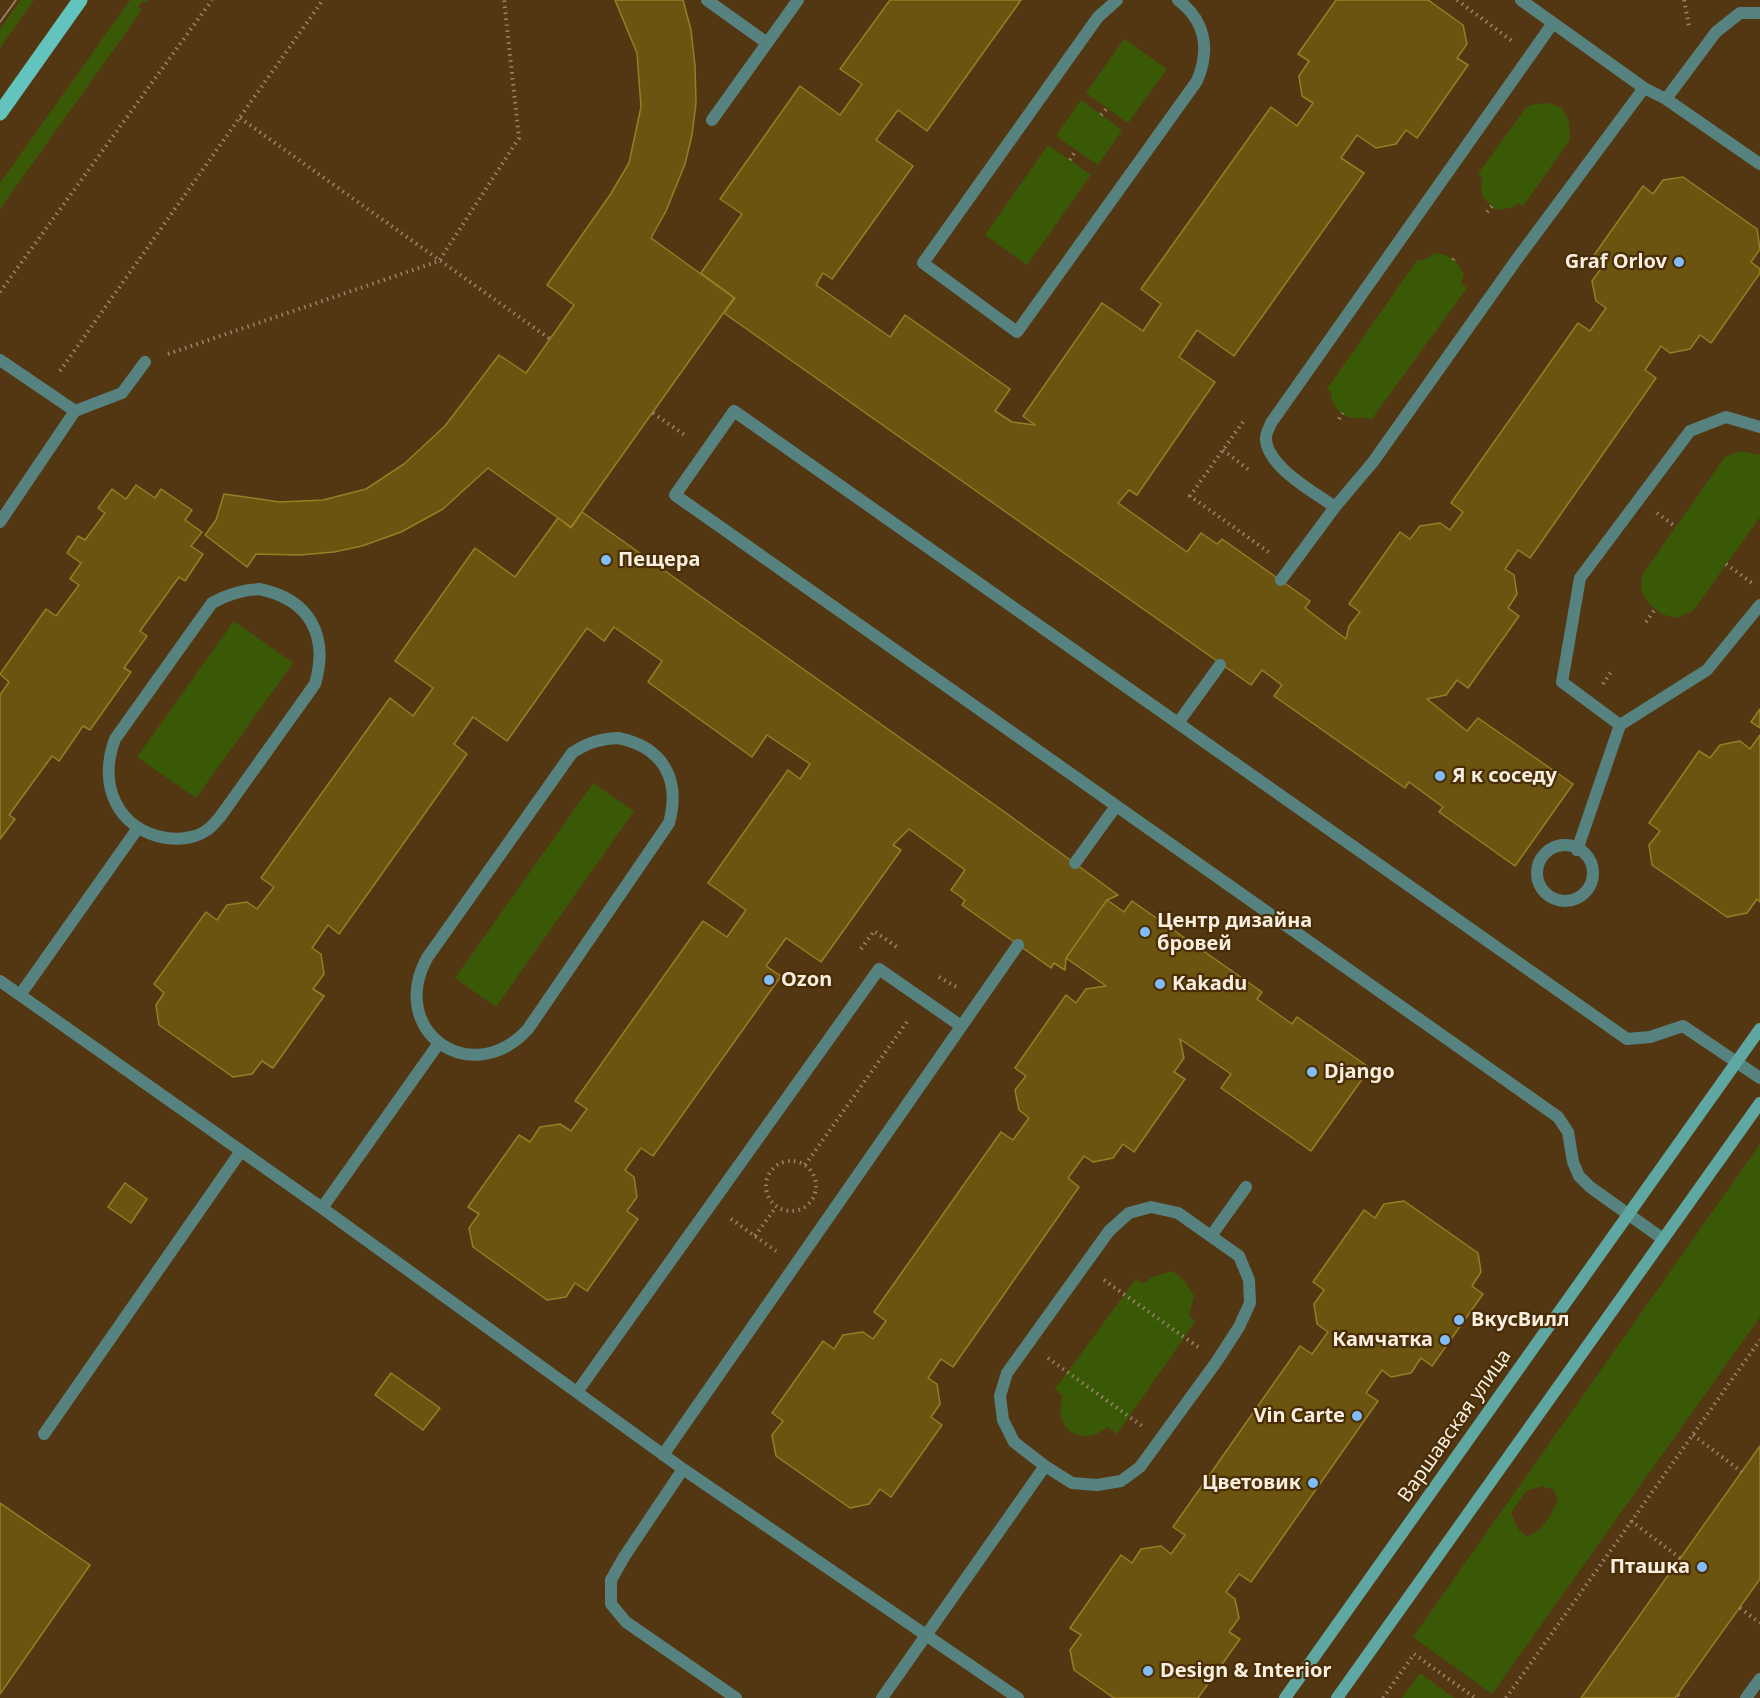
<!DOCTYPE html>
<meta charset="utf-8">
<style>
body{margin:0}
canvas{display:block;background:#533712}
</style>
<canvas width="1760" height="1698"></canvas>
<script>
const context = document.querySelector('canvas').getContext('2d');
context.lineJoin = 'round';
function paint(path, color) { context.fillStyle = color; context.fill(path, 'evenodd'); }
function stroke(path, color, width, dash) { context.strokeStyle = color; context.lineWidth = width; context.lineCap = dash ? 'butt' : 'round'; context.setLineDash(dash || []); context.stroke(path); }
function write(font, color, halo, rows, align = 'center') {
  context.font = font + ' "Noto Sans",sans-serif'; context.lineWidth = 4.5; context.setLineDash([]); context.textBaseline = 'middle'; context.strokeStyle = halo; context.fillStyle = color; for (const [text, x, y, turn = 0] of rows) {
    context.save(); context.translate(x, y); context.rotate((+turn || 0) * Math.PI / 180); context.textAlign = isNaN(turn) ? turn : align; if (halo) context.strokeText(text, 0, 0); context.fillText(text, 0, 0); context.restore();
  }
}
const green = new Path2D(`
 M21 0H34L0 48V29Z
 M130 0H148L146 3 142 1 138 7 142 10 0 209V183Z
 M1124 39 1167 69 1128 123 1086 93Z
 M1081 100 1122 130 1098 165 1056 136Z
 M1549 103 1562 108 1569 122 1570 140 1523 206 1519 203 1511 208 1496 210C1485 201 1477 192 1483 177L1478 174 1525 109 1531 105Z
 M1048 145 1091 175 1027 265 985 235Z
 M1436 253C1450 255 1457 261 1464 274L1461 283 1467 288 1371 420 1366 417C1349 422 1331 412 1331 392L1327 389 1418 259 1422 261Z
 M1741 451 1760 455V517L1693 611 1676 618 1662 614 1655 609 1649 604 1641 591 1642 575 1725 457Z
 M234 621 293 663 196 798 137 757Z
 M593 783 634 811 496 1007 455 978Z
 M1760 1144V1317L1492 1694 1413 1637ZM1542 1486 1554 1490 1558 1500C1550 1517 1544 1530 1527 1537L1518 1529 1511 1513 1526 1491Z
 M1172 1271 1184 1280 1194 1296 1189 1316 1195 1322 1117 1434 1107 1427C1081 1449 1052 1428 1063 1396L1055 1389 1136 1279 1143 1284 1152 1277Z
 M1420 1673 1454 1698H1402Z`);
const building = new Path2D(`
 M615 0H683L691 30 695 66 696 103 692 135 685 164 666 211 651 238 734 298 571 527 488 468 443 509 401 532 362 546 334 552 300 555 256 554 247 567 205 535 216 520 224 494 280 502 323 500 366 489 404 464 445 426 499 355 526 373 574 305 547 285 610 195 629 163 641 107 637 53Z
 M890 0H1021L927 131 898 110 876 140 913 166 832 279 823 273 816 285 890 337 905 315 1010 389 995 411 1012 422 1035 425 1023 416 1102 303 1143 331 1161 304 1141 289 1271 107 1297 126 1313 103 1302 96 1299 76 1309 61 1298 54 1336 0H1428L1463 25 1467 44 1457 58 1468 65 1417 138 1406 130 1396 144 1376 148 1357 135 1341 158 1364 173 1234 356 1197 330 1179 357 1215 382 1137 495 1129 490 1118 503 1187 552 1201 533 1217 544 1222 539 1310 601 1305 608 1346 639 1349 626 1360 612 1349 604 1400 532 1410 539 1420 526 1440 523 1450 530 1463 512 1451 503 1578 323 1590 331 1606 308 1596 301 1592 281 1603 266 1592 258 1643 186 1653 194 1663 180 1683 177 1757 229 1760 249 1751 262 1760 269V273L1711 343 1700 335 1690 349 1670 353 1661 346 1645 370 1656 378 1530 558 1518 550 1505 569 1514 575 1517 594 1508 608 1519 616 1468 688 1457 680 1446 695 1427 699 1467 731 1478 718 1573 784 1515 866 1439 812 1443 807 1409 782 1405 788 1274 696 1282 685 1262 670 1251 685 724 313 735 298 701 273 742 214 720 199 800 86 840 115 862 84 840 69Z
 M136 485 155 498 161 489 192 510 185 520 202 532 191 546 203 554 185 581 179 577 140 631 147 636 124 668 131 672 90 730 83 726 59 761 52 756 9 815 15 819 0 839V695L9 682 0 674 46 609 56 616 79 585 70 579 81 563 67 553 78 536 85 540 105 513 98 508 112 489 126 499Z
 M582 512 1006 813 1118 895 1107 900 1066 958 1065 970 1054 963 1051 968 962 905 965 900 951 890 965 870 909 829 893 845 901 850 821 962 786 938 766 966 781 976 653 1156 641 1148 625 1170 634 1177 637 1197 627 1211 638 1219 587 1291 575 1283 566 1297 547 1300 473 1247 469 1228 479 1214 468 1207 519 1135 530 1142 540 1127 560 1124 571 1131 587 1109 575 1101 703 921 727 937 746 910 708 883 788 770 800 779 810 764 767 735 752 757 648 682 662 661 614 627 604 641 587 628 507 741 473 717 454 744 467 754 339 934 328 925 312 948 321 954 324 974 313 989 324 996 273 1068 262 1061 252 1074 233 1077 159 1025 156 1005 164 993 154 984 206 912 217 920 227 905 247 902 257 909 274 887 261 878 390 698 413 716 433 688 395 661 475 548 515 577 558 518 571 528Z
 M1760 709V728L1751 722Z
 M1760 735V902L1757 899 1747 913 1727 917 1652 865 1649 845 1660 831 1649 823 1699 751 1710 758 1720 745 1740 741 1750 749Z
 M1107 900 1124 912 1132 901 1262 992 1257 999 1292 1024 1297 1017 1370 1068 1311 1151 1221 1088 1231 1074 1180 1039 1184 1058 1174 1072 1185 1079 1134 1152 1123 1144 1113 1158 1093 1162 1084 1156 1068 1178 1079 1187 953 1367 941 1359 928 1378 937 1384 940 1404 931 1417 942 1425 891 1497 880 1489 869 1504 850 1508 776 1456 772 1435 783 1421 772 1413 823 1341 834 1349 843 1335 863 1332 873 1339 886 1321 874 1312 1001 1132 1013 1140 1029 1118 1019 1110 1015 1090 1026 1076 1015 1068 1066 995 1076 1003 1086 989 1106 986 1066 958Z
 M125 1183 147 1199 131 1223 108 1207Z
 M1404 1201 1478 1253 1481 1272 1472 1286 1483 1294 1432 1366 1421 1358 1411 1373 1391 1377 1382 1370 1366 1393 1378 1401 1251 1582 1239 1574 1226 1592 1235 1599 1239 1618 1229 1632 1240 1639 1198 1698H1114L1074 1670 1070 1650 1081 1635 1070 1628 1121 1555 1132 1563 1141 1549 1161 1546 1171 1554 1185 1535 1173 1527 1300 1346 1312 1354 1328 1332 1317 1324 1314 1304 1324 1290 1313 1282 1364 1210 1375 1218 1384 1204Z
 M391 1373 440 1408 423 1430 375 1395Z
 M1760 1446V1579L1675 1698H1581Z
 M0 1503 90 1565 0 1694Z`);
const path = new Path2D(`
 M1457 0 1512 41
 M1684 0 1689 26
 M1101 115 1107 108
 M240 118 550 339
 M1070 160 1076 150
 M1487 212 1492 206
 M1453 260 1456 255
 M0 292 212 0
 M168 354 439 261 519 138 504 0
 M60 371 323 0
 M653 413 686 436
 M1339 419 1343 413
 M1243 422 1190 496 1270 553
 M1223 450 1249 470
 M1657 513 1676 527
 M1726 564 1752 583
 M1646 622 1655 609
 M1603 684 1611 672
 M861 949 874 931 898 948
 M939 977 958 988
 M766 1186a25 25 0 1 1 50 0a25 25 0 1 1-50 0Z
 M805 1165 909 1019
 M731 1219 776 1251
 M755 1236 776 1207
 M1104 1280 1198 1347
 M1048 1358 1142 1426
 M1693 1435 1742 1472
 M1631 1521 1680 1558
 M1740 1608 1760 1623
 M1678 1695 1682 1698
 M1383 1698 1414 1654 1475 1698
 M1506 1698 1760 1340`);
const lane = new Path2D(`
 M707 0 767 43
 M1117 0 1098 17 923 263 1017 332 1197 81C1210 50 1206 21 1178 0
 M1521 0 1644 88 1666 99 1760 164
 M1666 99 1716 32 1740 13H1760
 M712 120 798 0
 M0 360 75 411
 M1335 507C1314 492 1269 468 1266 440 1265 435 1269 428 1271 423L1553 23
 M0 522 75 411 122 393 145 362
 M1281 580 1335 507 1373 462 1517 259 1644 88
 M259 589C310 599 329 636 315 684L220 817C216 821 212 827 207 830 196 838 180 840 166 838 116 829 98 784 115 739L212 603C228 594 241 590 259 589Z
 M1178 723 1220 665
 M1620 725 1562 682 1580 578 1690 431 1726 417 1760 427
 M618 738C663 747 681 779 669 823L528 1029C471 1091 387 1031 427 958L572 753C587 743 599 739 618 738Z
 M1537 873a28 28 0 1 1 56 0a28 28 0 1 1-56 0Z
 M1577 850 1620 725 1707 670 1760 605
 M1075 863 1116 806
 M0 981 322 1208 683 1469 1018 1698
 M20 995 138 828
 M1151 1207 1178 1213 1239 1256 1249 1280 1250 1303 1239 1327 1217 1361 1140 1467 1121 1481 1097 1485 1072 1483 1045 1466 1014 1442 1003 1420 1000 1396 1007 1373 1109 1231 1129 1213Z
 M322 1208 439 1043
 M1211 1236 1246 1187
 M1663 1239 1590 1187 1579 1176 1573 1162 1568 1132 1558 1117 675 495 734 411 1627 1039 1650 1037 1683 1026 1760 1078
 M577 1392 879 969 961 1026
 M44 1434 241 1151
 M663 1455 1018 945
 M683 1469 624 1557 611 1580V1604L626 1622 736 1698
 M882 1698 1045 1466
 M1746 1698 1760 1679`);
const secondary = new Path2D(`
 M1285 1698 1760 1029
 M1337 1698 1760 1103`);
const primary = new Path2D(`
 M0 113 80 0`);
const tram = new Path2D(`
 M0 22 16 0`);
const markers = [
 [1679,262,6,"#81bdfa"],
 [606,560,6,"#81bdfa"],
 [1440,776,6,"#81bdfa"],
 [1145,932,6,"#81bdfa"],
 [769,980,6,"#81bdfa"],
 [1160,984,6,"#81bdfa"],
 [1312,1072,6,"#81bdfa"],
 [1459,1320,6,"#81bdfa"],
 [1445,1340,6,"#81bdfa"],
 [1357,1416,6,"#81bdfa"],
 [1313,1483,6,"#81bdfa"],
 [1702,1567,6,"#81bdfa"],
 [1148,1671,6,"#81bdfa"]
];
const poiNames = [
 ["Graf Orlov",1667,262,"right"],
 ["Пещера",618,560],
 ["Я к соседу",1452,776],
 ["Центр дизайна",1157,921],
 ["бровей",1157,944],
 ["Ozon",781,980],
 ["Kakadu",1172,984],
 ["Django",1324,1072],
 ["ВкусВилл",1471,1320],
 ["Камчатка",1433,1340,"right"],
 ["Vin Carte",1345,1416,"right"],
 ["Цветовик",1301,1483,"right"],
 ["Пташка",1690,1567,"right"],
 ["Design & Interior",1160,1671]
];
const streetNames = [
 ["Варшавская улица",1455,1426,-55]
];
paint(green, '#395906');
paint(building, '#6a540f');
stroke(building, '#997d25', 1.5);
stroke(path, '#998469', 4, [1.5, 4.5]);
stroke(lane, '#56827f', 12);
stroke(secondary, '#5ea7a3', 12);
stroke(primary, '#63c4be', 15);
stroke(tram, '#9f8b71', 1.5);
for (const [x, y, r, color] of markers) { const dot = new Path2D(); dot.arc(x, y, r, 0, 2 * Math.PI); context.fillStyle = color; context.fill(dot); stroke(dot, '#482d05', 2); }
write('bold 20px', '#faeee1', '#482d05', poiNames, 'left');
write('20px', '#faeee1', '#482d05', streetNames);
</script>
